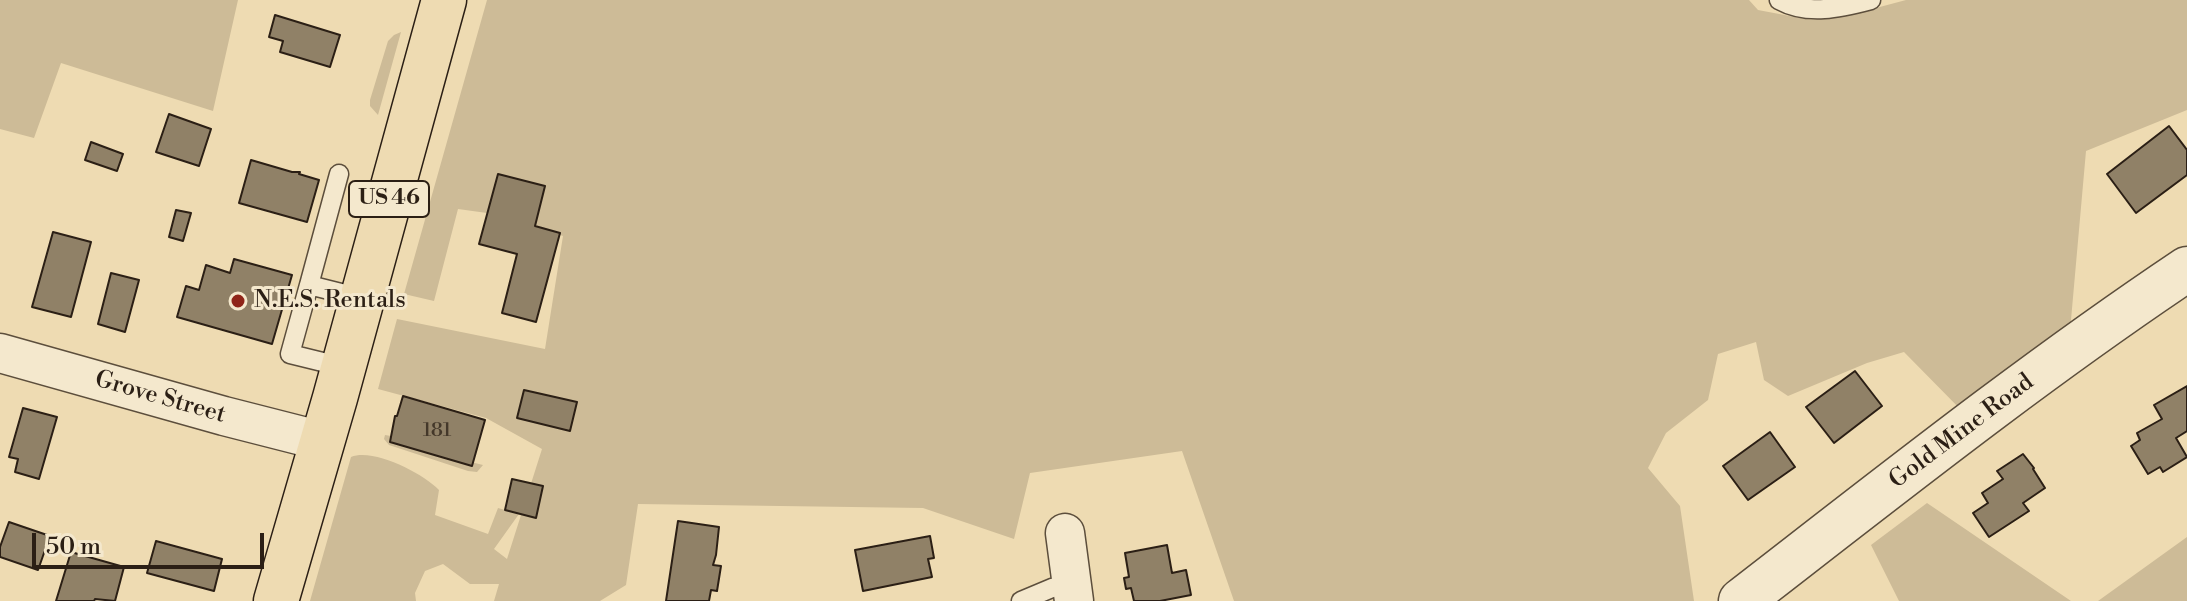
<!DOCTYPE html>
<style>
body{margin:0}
#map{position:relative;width:2187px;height:601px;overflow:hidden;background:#eedbb2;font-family:"Libre Bodoni",serif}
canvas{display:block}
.scale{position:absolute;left:32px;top:533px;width:232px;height:36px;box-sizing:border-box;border:4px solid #2b1f15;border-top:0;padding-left:10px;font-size:24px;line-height:28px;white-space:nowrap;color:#2b1f15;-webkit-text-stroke:6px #f4e8cd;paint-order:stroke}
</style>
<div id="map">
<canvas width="2187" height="601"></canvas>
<div class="scale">50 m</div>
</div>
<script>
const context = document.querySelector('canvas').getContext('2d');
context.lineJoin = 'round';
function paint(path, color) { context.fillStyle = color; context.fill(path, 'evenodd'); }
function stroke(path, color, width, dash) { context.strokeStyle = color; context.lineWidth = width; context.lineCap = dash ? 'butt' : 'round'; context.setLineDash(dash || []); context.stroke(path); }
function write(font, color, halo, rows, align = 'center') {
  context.font = font + ' "Libre Bodoni",serif'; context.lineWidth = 6; context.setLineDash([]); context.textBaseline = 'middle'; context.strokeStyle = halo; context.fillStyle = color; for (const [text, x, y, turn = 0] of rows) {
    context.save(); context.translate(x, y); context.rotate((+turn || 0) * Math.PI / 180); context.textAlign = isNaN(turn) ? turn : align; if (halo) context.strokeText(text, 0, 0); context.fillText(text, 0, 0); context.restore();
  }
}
const green = new Path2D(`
 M0 0H238L213 111 61 63 34 138 0 129Z
 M487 0H1749L1758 10 1811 20 1846 16 1906 0H2187V110L2086 151 2070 331 1966 415 1904 352 1867 363 1788 396 1764 380 1756 342 1718 354 1708 400 1666 433 1648 468 1680 506 1694 601H1234L1182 451 1030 473 1014 539 923 508 638 504 626 585 600 601H494L499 584H470L443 564 425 571 415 593 416 601H310L351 457C374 448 422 473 439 490L435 515 488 534 498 508 519 514 494 549 507 559 542 449 486 418 378 389 397 319 545 349 563 236 535 226 545 186 498 174 487 213 458 209 434 301 404 294Z
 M401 32 378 115 370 106V100L388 41 394 35Z
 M385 435 391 436 390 442 483 465 477 472 468 471 389 445 384 439Z
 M1927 503 2071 601H1899L1871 545Z
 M2187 537V601H2098Z`);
const building = new Path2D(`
 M275 15 340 35 330 67 280 52 283 41 269 37Z
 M169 114 211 129 199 166 156 152Z
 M2169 126 2187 150V175L2136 213 2107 174Z
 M91 142 123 154 117 171 85 160Z
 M251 160 292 172H300L299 174 319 180 307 222 239 203Z
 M498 174 545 186 535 226 560 233 536 322 502 313 517 254 479 244Z
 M176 210 191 213 183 241 169 237Z
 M53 232 91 242 71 317 32 307Z
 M234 259 292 275 272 344 177 317 186 286 199 290 206 265 230 273Z
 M111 273 139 280 125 332 98 324Z
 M1855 371 1882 406 1834 443 1806 407Z
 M2187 386V431L2176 438 2187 457 2163 472 2160 467 2148 474 2131 446 2140 440 2137 433 2162 419 2154 405Z
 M524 390 577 402 570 431 517 418Z
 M403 396 485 420 472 466 390 442 395 416H397Z
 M23 408 57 417 39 479 15 472 18 459 9 457Z
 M1770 432 1795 467 1748 500 1723 466Z
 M2023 454 2034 468 2033 469 2045 488 2023 503 2029 511 1989 537 1973 513 1988 503 1982 493 2003 479 1997 471Z
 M512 479 543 486 536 518 505 510Z
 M678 521 719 527 716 555 713 565 721 566 717 591 711 590 709 601H666Z
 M9 522 50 536 38 570 0 557V547Z
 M930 536 934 558 928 559 932 577 863 591 855 550Z
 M156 541 222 559 214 591 147 573Z
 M1167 545 1172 573 1186 570 1191 595 1160 601H1134L1131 588 1126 589 1124 578 1129 577 1125 553Z
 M71 552 124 567 115 601 95 599 94 601H56Z`);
const service = new Path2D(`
 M1779 0C1808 16 1840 8 1871 0
 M309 285 339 174
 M343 367 290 354 309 285 361 298
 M1021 601 1052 588 1072 585`);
const minor = new Path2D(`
 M0 353 224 416 322 441
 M1065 533 1074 601`);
const tertiary = new Path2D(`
 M1741 601C1887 488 2033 372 2187 269`);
const primary = new Path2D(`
 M276 601 335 398 444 0`);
const markers = [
 [238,301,8,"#8f2418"]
];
const numberNames = [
 ["181",437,431]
];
const shields = [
 [389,199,80]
];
const shieldNames = [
 ["US 46",389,199]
];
const poiNames = [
 ["N.E.S. Rentals",254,301]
];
const streetNames = [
 ["Grove Street",160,398,16],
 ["Gold Mine Road",1962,432,-37]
];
paint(green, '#cdbb97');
paint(building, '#908167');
stroke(building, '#2b1f15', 2);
stroke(service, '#5c4e3c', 21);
stroke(minor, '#5c4e3c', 41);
stroke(tertiary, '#5c4e3c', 47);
stroke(primary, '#2b1f15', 47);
stroke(service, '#f4e8cd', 18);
stroke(minor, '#f4e8cd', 38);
stroke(tertiary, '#f4e8cd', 44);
stroke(primary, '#eedbb2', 44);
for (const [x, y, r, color] of markers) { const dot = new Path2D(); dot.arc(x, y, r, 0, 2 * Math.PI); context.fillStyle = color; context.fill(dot); stroke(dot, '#f4e8cd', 3); }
write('20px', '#44382a', null, numberNames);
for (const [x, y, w] of shields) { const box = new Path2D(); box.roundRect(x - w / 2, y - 18, w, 36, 6); context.fillStyle = '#f4e8cd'; context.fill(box); stroke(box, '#2b1f15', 2); }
write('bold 22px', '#2b1f15', null, shieldNames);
write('24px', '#2b1f15', '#f4e8cd', poiNames, 'left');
write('24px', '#2b1f15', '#f4e8cd', streetNames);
</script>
